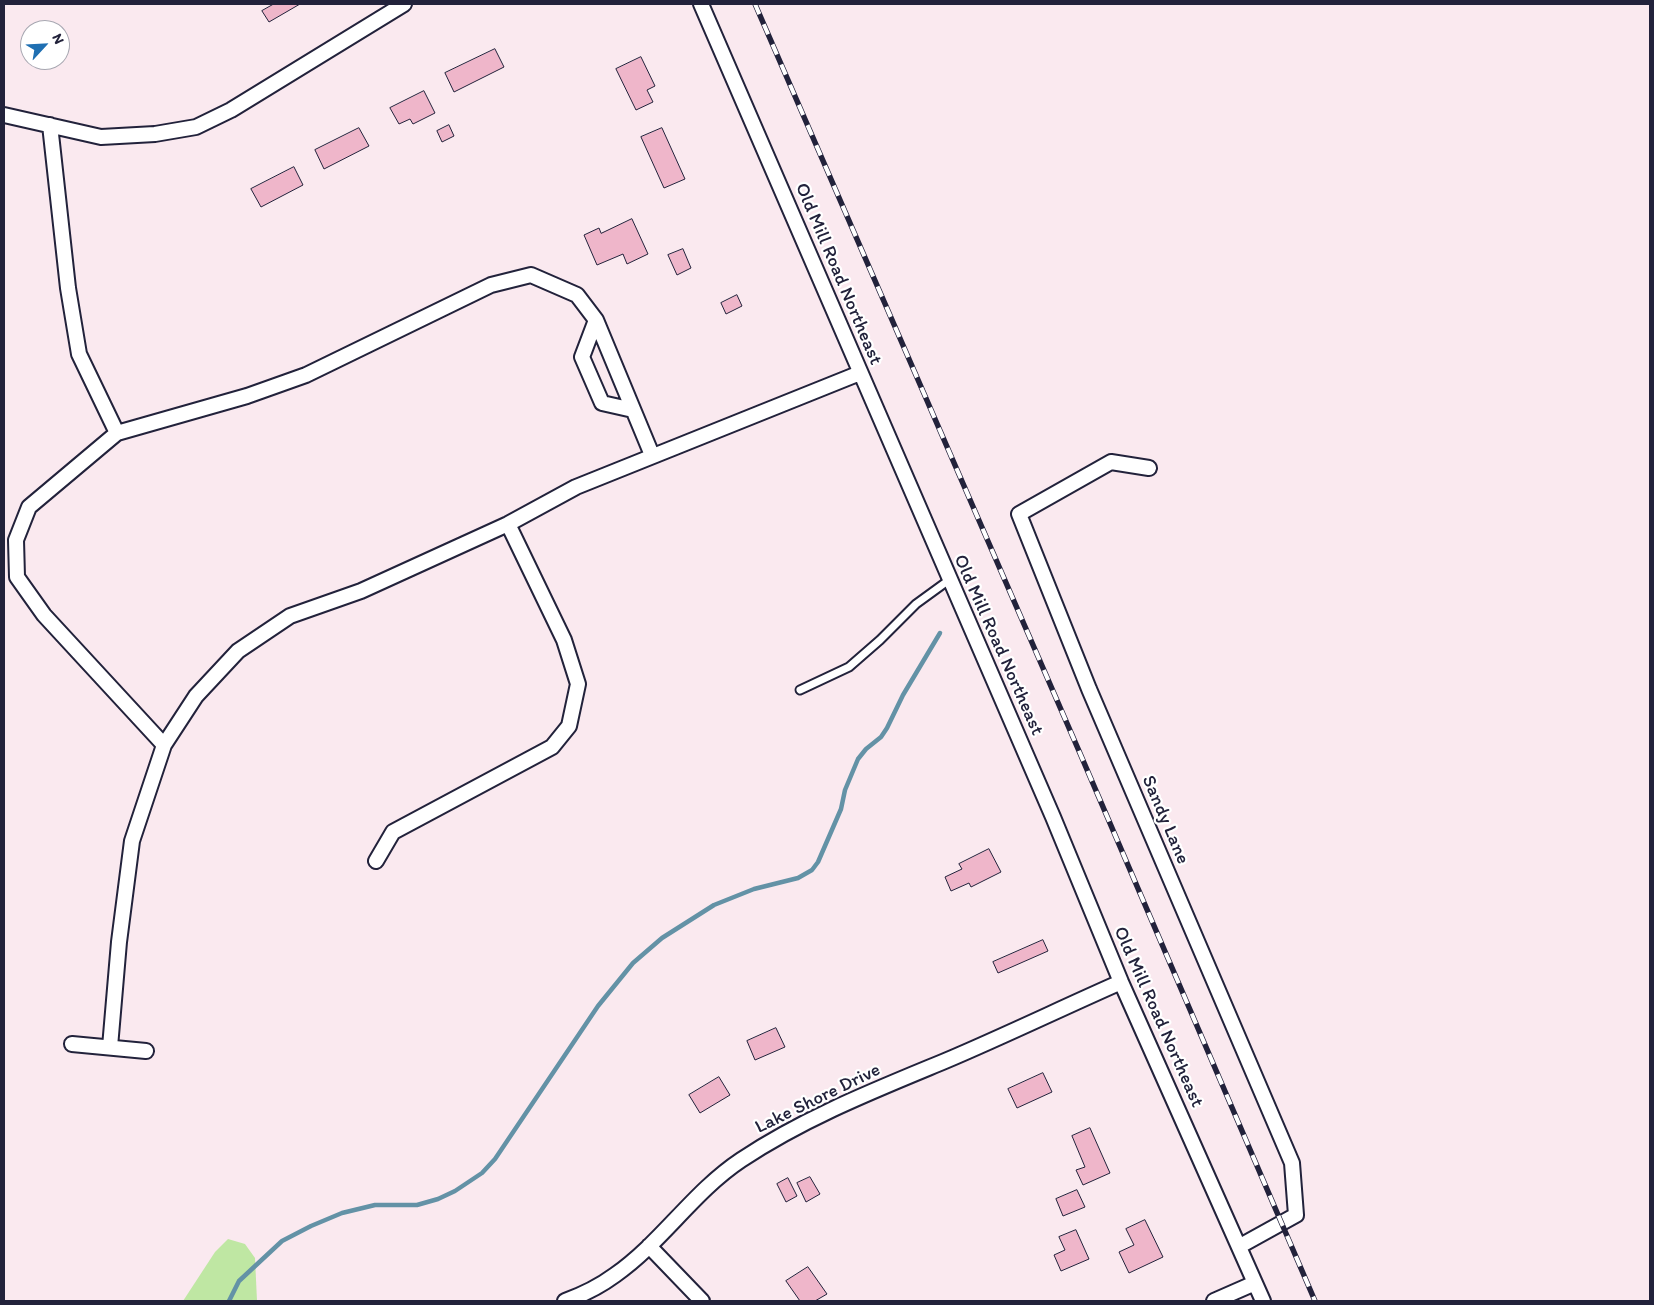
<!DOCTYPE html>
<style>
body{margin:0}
#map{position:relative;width:1654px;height:1305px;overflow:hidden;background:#fae9ef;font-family:Itim,sans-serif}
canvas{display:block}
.frame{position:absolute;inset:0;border:5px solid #22223b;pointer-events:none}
.north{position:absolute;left:20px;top:20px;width:50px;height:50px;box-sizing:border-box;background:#fff;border:1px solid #a7a7b1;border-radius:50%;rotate:65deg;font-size:14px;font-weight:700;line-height:20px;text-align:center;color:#22223b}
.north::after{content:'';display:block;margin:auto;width:18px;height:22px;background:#1f6fb2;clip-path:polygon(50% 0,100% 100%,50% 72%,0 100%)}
</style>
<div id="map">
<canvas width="1654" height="1305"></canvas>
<div class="frame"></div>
<div class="north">N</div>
</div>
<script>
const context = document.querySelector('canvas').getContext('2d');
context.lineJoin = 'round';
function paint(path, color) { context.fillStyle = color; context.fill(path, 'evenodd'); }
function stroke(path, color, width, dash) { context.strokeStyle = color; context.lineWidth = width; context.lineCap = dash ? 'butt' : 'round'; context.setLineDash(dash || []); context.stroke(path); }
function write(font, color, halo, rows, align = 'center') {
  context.font = font + ' Itim,sans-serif'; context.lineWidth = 4.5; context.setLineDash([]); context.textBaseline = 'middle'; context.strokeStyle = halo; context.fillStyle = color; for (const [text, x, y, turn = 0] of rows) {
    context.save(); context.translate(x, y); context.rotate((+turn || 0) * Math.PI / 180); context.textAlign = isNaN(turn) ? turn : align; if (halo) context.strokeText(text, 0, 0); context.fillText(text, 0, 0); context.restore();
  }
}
const green = new Path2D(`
 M228 1239 245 1244 255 1258 257 1301H183L215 1252Z`);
const stream = new Path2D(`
 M229 1301 239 1281 282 1241 311 1226 342 1213 375 1205H417L438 1199 455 1191 482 1173 495 1159 598 1006 633 963 662 938 714 905 754 889 798 878 812 870 818 862 841 809 845 790 858 759 866 749 881 737 887 728 903 695 940 633`);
const building = new Path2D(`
 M274 4H300L269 22 262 11Z
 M495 49 504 67 454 92 445 73Z
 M641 57 655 86 647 90 653 102 636 110 616 69Z
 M424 91 435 113 413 124 410 119 399 124 390 108Z
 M449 125 454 136 442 142 437 131Z
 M359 128 369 146 324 169 315 150Z
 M662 128 685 179 664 188 641 137Z
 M294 167 303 185 261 207 251 189Z
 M632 219 648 254 627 264 623 254 597 265 584 235 599 228 601 233Z
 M683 249 691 268 677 275 668 255Z
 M737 295 742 306 726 314 721 303Z
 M989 849 1001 872 971 887 969 883 951 891 945 877 962 869 959 864Z
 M1043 940 1048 951 998 973 993 962Z
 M776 1028 785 1047 755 1060 747 1041Z
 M1043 1073 1052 1092 1017 1108 1008 1089Z
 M719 1077 730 1095 700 1113 689 1095Z
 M1090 1128 1110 1173 1083 1185 1076 1170 1085 1167 1072 1136Z
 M810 1177 820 1194 806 1202 797 1183Z
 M788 1178 797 1196 786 1202 777 1184Z
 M1077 1190 1085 1207 1063 1216 1056 1199Z
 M1145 1220 1163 1257 1129 1273 1119 1252 1134 1245 1126 1229Z
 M1076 1230 1089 1259 1061 1271 1054 1255 1065 1250 1059 1237Z
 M808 1267 827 1294 815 1301H800L786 1281Z`);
const lane = new Path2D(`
 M800 690 849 667 880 640 916 604 949 580`);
const street = new Path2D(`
 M701 4 1053 817 1121 982 1263 1301
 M4 115 101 137 155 134 196 127 231 110 404 4
 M50 125 68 288 79 354 117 433
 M596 320 582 357 602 403 633 410
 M1149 468 1111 462 1019 514 1089 689 1292 1163 1296 1215 1240 1246
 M164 745 44 615 17 577 16 540 29 507 117 433 247 396 306 375 491 285 531 275 577 295 596 320 652 455
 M376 861 393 832 552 747 569 726 578 684 564 640 508 524
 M72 1044 146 1051
 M110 1047 119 942 132 841 164 745 196 696 238 651 290 616 361 591 508 524 576 487 860 373
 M649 1246 702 1301
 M565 1301C582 1295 600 1286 615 1275 662 1242 693 1192 741 1160 804 1118 875 1090 945 1061 1004 1036 1062 1008 1121 982
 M1214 1301 1255 1283`);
const rail = new Path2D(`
 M755 4 1079 751 1315 1301`);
const streetNames = [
 ["Old Mill Road Northeast",838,274,67],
 ["Old Mill Road Northeast",998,645,66],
 ["Sandy Lane",1165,820,67],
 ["Old Mill Road Northeast",1158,1017,66],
 ["Lake Shore Drive",818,1099,-26]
];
paint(green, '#bfe7a3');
stroke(stream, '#6392a6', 4.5);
paint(building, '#efb6ca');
stroke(building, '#22223b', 1);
stroke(lane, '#22223b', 11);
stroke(street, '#22223b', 18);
stroke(lane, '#fff', 7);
stroke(street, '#fff', 14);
stroke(rail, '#22223b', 5.5);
stroke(rail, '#fff', 4, [11]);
write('19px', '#22223b', '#fff', streetNames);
</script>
